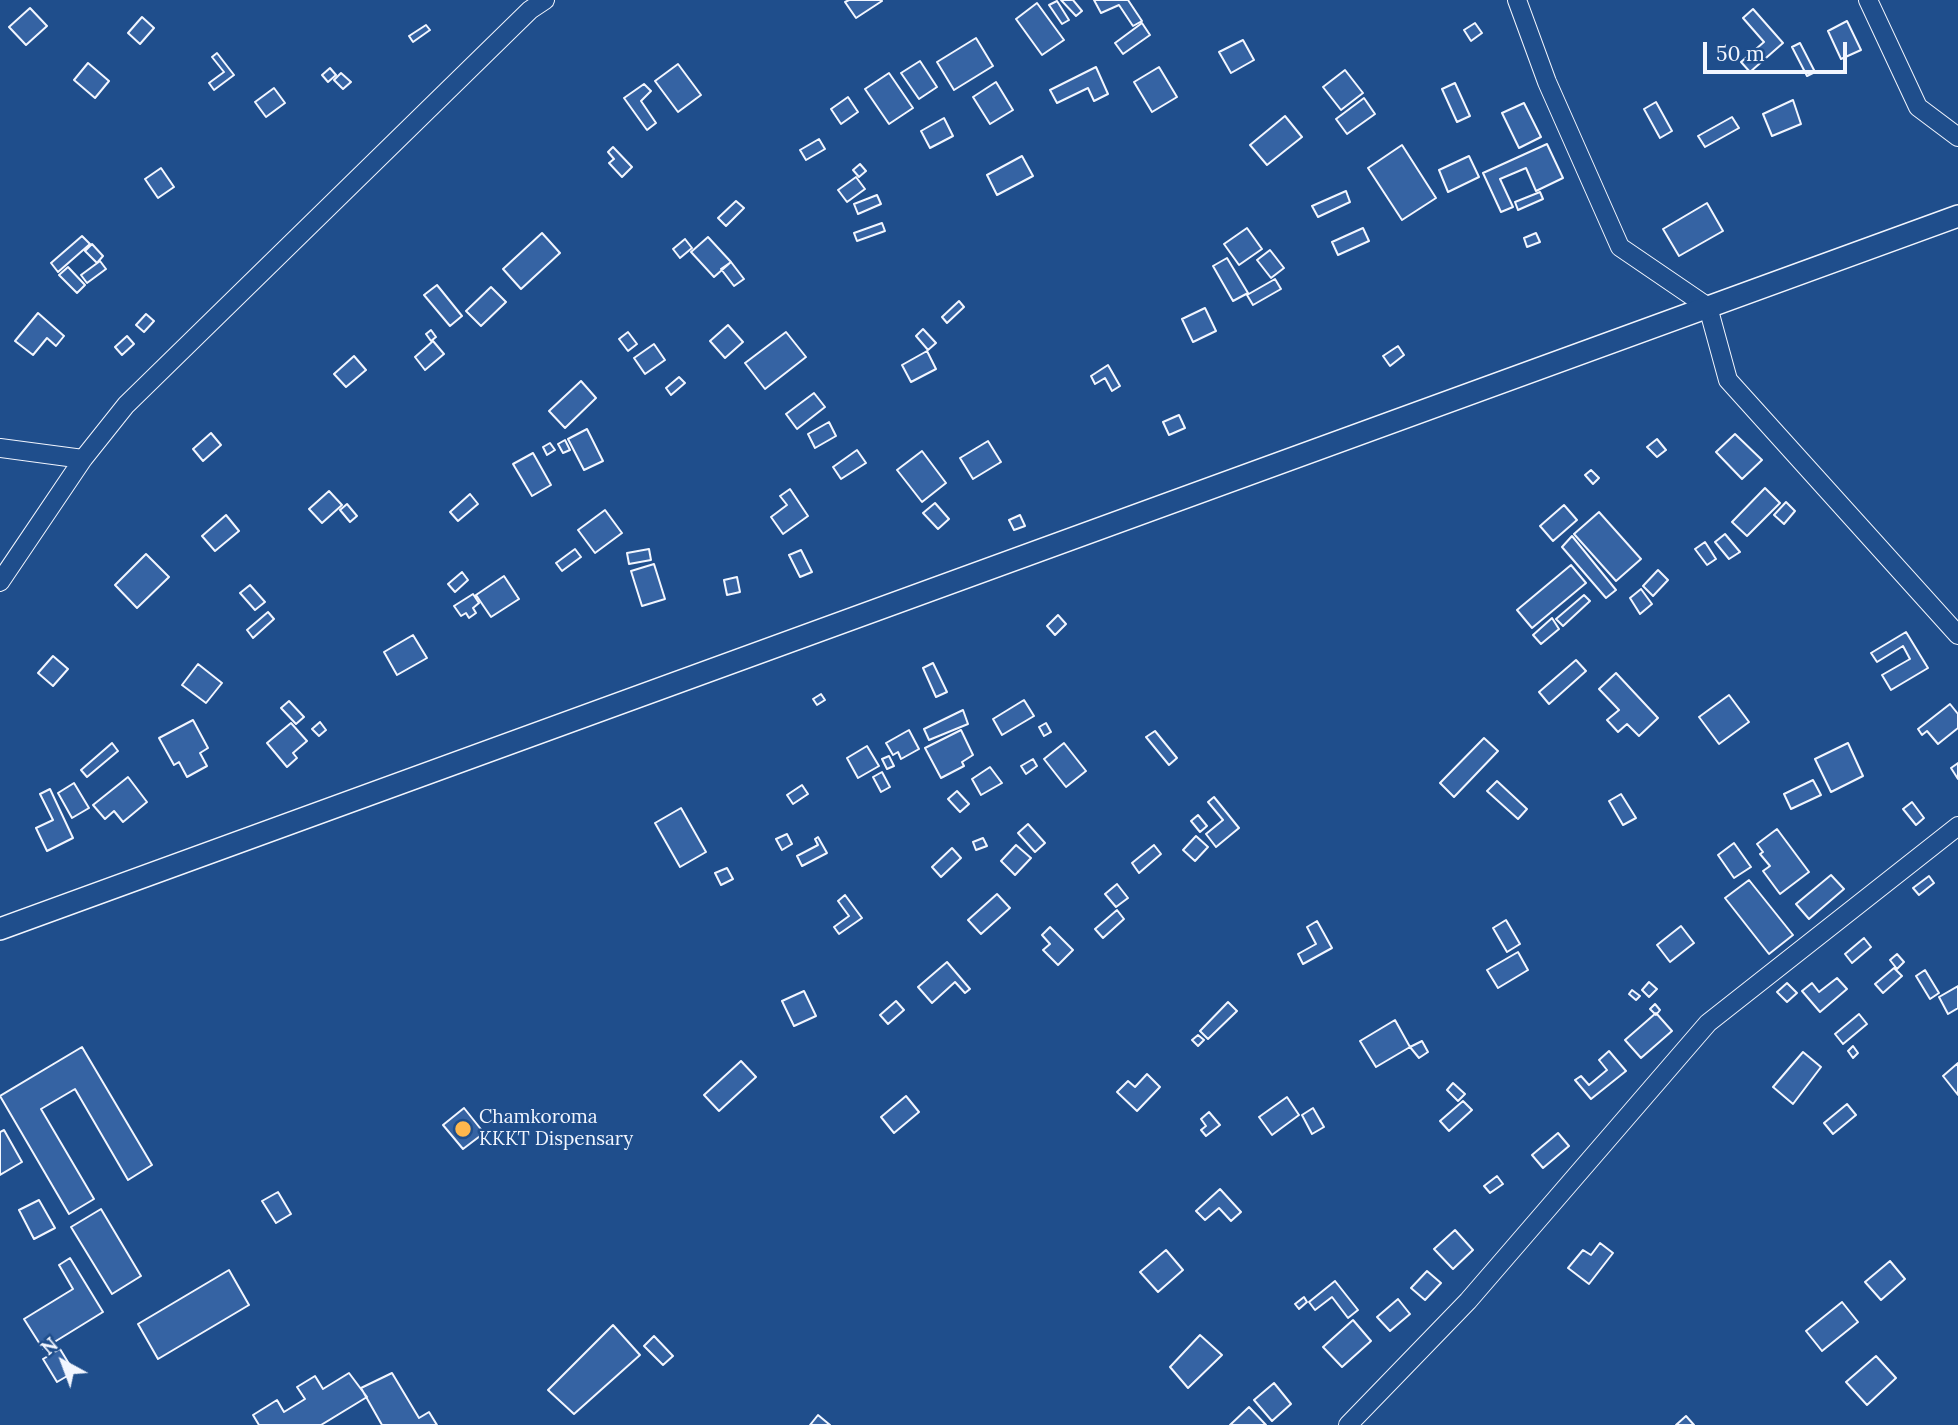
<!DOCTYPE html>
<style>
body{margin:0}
#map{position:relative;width:1958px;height:1425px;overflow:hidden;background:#1f4e8c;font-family:Lora,serif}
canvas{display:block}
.north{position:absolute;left:28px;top:1327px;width:70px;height:70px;-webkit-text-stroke:5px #1f4e8c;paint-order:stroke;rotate:319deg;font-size:19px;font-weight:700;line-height:28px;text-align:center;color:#f2f6ff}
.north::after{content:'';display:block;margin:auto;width:24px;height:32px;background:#f2f6ff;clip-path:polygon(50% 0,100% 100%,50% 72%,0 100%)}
.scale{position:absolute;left:1703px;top:42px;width:144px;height:32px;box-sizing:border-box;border:4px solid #f2f6ff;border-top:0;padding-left:9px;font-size:21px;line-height:24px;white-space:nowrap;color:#f2f6ff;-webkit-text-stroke:5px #1f4e8c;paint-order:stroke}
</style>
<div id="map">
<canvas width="1958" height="1425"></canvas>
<div class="north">N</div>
<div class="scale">50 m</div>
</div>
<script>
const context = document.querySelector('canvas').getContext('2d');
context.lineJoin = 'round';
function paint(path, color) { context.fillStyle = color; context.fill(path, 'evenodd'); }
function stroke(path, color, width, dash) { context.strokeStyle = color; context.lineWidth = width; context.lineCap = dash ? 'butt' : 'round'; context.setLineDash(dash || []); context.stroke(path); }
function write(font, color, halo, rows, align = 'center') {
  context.font = font + ' Lora,serif'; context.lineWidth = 5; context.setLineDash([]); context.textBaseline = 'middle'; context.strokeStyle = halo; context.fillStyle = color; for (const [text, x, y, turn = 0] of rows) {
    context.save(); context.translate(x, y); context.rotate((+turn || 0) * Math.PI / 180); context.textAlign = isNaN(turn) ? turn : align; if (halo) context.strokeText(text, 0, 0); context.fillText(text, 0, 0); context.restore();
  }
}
const building = new Path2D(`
 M849 0H881L882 1 856 18 845 2Z
 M1061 0H1073L1082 11 1076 16Z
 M1094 0H1128L1142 21 1133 26 1119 5 1101 13Z
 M1057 1 1069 20 1062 24 1049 5Z
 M1037 3 1064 40 1042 55 1016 19Z
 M30 8 47 26 26 45 9 27Z
 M1753 9 1783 43 1750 72 1741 62 1764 42 1743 18Z
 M142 17 154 28 140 44 128 33Z
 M1847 21 1861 50 1841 59 1828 31Z
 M1142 23 1150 35 1123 54 1115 43Z
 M1475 23 1482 33 1471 41 1464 30Z
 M426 25 430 30 413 42 409 36Z
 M976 38 993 66 954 90 937 62Z
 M1243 40 1254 60 1231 73 1219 52Z
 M1800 43 1815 72 1807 76 1792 47Z
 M217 53 234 75 214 90 209 83 224 72 212 57Z
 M920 61 937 87 919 99 901 73Z
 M88 63 109 81 95 98 74 80Z
 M678 64 701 95 678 112 655 81Z
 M1096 67 1108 94 1094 101 1088 88 1057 103 1050 90Z
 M1159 67 1177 97 1152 112 1134 82Z
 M330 68 336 75 328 82 322 75Z
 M1345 70 1363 93 1341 110 1323 87Z
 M341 73 351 82 343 89 334 80Z
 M889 73 913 108 889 124 865 89Z
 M996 82 1013 110 990 124 973 97Z
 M1455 83 1470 116 1457 122 1442 89Z
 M644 84 651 91 641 101 656 123 647 130 624 98Z
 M274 88 285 103 266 117 255 102Z
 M848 97 858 112 841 124 831 109Z
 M1364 98 1375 114 1347 134 1336 119Z
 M1793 100 1801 124 1772 136 1763 114Z
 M1656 102 1672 131 1660 138 1644 109Z
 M1524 103 1541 137 1519 148 1502 113Z
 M1285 116 1302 137 1267 165 1250 145Z
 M1732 117 1739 128 1705 147 1698 136Z
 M944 118 953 136 930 148 921 131Z
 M819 139 825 149 806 160 800 150Z
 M1547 144 1563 178 1536 191 1526 168 1500 179 1513 207 1501 212 1483 173Z
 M1402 145 1436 198 1402 220 1368 168Z
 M613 147 632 167 622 177 609 163 614 159 608 152Z
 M1022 156 1033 176 997 195 987 175Z
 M1469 156 1479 177 1448 192 1439 170Z
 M860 164 866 171 859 177 853 170Z
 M161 168 174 187 158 198 145 179Z
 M856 177 865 189 847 202 838 190Z
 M1346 191 1350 202 1318 217 1312 206Z
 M1540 192 1543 199 1518 210 1515 202Z
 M877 195 881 204 858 214 854 204Z
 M736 201 744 208 726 226 718 218Z
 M1707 203 1723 231 1679 256 1663 229Z
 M882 223 885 231 857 241 854 233Z
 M1247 228 1262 249 1239 265 1224 244Z
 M1363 228 1369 241 1338 255 1332 242Z
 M542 233 560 253 521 289 503 269Z
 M1536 233 1540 242 1527 247 1524 238Z
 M82 236 90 244 58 272 51 263Z
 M708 237 731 262 714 277 691 252Z
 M685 239 692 248 680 258 673 249Z
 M92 244 103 256 97 263 85 251Z
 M1270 250 1284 268 1271 278 1257 260Z
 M1227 258 1248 293 1233 301 1213 266Z
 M100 261 106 269 87 283 81 275Z
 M731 262 744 279 734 286 721 269Z
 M68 267 85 285 77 293 59 275Z
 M1275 279 1281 289 1253 305 1247 295Z
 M437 285 462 316 450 326 424 295Z
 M491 287 506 302 481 326 466 311Z
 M959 301 964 307 947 323 942 317Z
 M1205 308 1216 331 1193 342 1182 319Z
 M38 313 64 336 56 346 47 338 33 355 15 341Z
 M146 314 154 321 144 332 136 325Z
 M728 325 743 342 725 358 710 341Z
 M923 329 936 343 928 350 916 336Z
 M431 330 436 337 431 341 426 334Z
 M628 332 637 344 628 351 619 339Z
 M786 332 806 357 765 389 745 363Z
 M127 336 134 344 122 355 115 347Z
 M433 341 444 354 425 370 415 357Z
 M654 344 665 360 645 374 634 358Z
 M1398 346 1404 355 1390 366 1383 356Z
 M927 351 936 369 911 382 902 365Z
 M354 356 366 370 346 387 334 374Z
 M1108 365 1120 386 1112 391 1105 378 1095 384 1091 376Z
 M679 377 685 383 671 395 666 388Z
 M581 381 596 398 565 428 549 411Z
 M814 393 825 407 797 429 786 414Z
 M1179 415 1185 428 1169 435 1163 422Z
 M829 422 836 436 815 448 808 434Z
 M587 429 603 461 584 470 568 439Z
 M211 433 221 445 203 461 193 449Z
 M1735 434 1762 460 1742 479 1716 452Z
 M1657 439 1666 450 1657 457 1647 447Z
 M565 440 570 450 563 453 558 444Z
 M988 441 1001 462 973 479 960 458Z
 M550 443 555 450 547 455 543 447Z
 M857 450 866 463 841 479 833 467Z
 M922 451 946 483 922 502 897 470Z
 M533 453 551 485 532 496 513 464Z
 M1591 470 1599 478 1593 484 1585 475Z
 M1765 488 1780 503 1747 536 1732 522Z
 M790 489 808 516 783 534 771 517 787 505 780 496Z
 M329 491 342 505 322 523 309 509Z
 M470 494 478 504 458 521 450 512Z
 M1786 502 1795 511 1784 524 1774 515Z
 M935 503 949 519 938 529 923 513Z
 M347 504 357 516 350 522 340 510Z
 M1564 505 1577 520 1553 541 1540 526Z
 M605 510 622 533 595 553 578 530Z
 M1599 512 1641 559 1616 581 1574 534Z
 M226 515 239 531 215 551 202 536Z
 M1020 515 1025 526 1014 530 1009 520Z
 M1725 534 1740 552 1729 559 1715 542Z
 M1572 536 1616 590 1606 598 1562 547Z
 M1705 542 1716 559 1707 565 1695 549Z
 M575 549 581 557 562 571 556 563Z
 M649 549 651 560 629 564 627 553Z
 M801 550 812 572 800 577 789 555Z
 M146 554 169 577 137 608 115 585Z
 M654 564 665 599 642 606 631 571Z
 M1571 565 1586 583 1532 628 1517 610Z
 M1658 570 1668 580 1653 596 1643 586Z
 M462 572 468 580 455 592 448 584Z
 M504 576 519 599 491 617 476 595Z
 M737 577 740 592 727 595 724 580Z
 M250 585 265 602 255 610 240 593Z
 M1641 589 1652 604 1640 614 1630 598Z
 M473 594 479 603 473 608 476 613 469 618 466 613 461 616 454 606Z
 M1584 595 1590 601 1563 626 1556 619Z
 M268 612 274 619 253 638 247 630Z
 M1058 615 1066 624 1055 635 1047 626Z
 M1552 618 1559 629 1541 644 1533 635Z
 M1906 632 1928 668 1891 690 1882 675 1910 659 1903 646 1877 662 1871 653Z
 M413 635 427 658 397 675 384 652Z
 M53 656 68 669 53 686 38 673Z
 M1576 660 1586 671 1549 704 1539 692Z
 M933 663 947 692 936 697 923 668Z
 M198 664 222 683 206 703 182 685Z
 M1616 673 1658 718 1639 736 1627 724 1618 732 1607 720 1619 710 1599 689Z
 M821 694 825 700 817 705 813 699Z
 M1729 695 1749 722 1719 744 1699 717Z
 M1024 700 1034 716 1002 735 993 719Z
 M289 701 304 717 296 724 281 708Z
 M1950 704 1958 714V728L1938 744 1927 731 1922 735 1918 729Z
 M963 710 968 724 929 740 924 729Z
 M193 720 208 748 200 753 207 766 187 777 179 762 174 765 159 738Z
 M320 722 326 730 319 736 312 729Z
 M291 723 307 741 293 753 297 758 287 767 267 743Z
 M1046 723 1051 732 1044 736 1039 727Z
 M909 730 919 749 901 759 898 752 893 755 886 743Z
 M961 730 973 755 962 762 964 766 941 778 925 748Z
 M1155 731 1177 758 1169 765 1146 737Z
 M1484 738 1498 751 1454 797 1440 783Z
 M112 743 118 751 87 777 81 770Z
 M1064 743 1086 771 1066 787 1044 759Z
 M1848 743 1863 776 1831 792 1815 759Z
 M867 746 879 766 858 778 847 758Z
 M889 756 894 766 887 769 882 759Z
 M1033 759 1037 766 1026 774 1021 766Z
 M1958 763V779L1951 768Z
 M990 767 1002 783 981 795 972 779Z
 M882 772 890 787 881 792 873 777Z
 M128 777 147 802 123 822 114 811 105 819 93 805Z
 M1813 780 1821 795 1791 809 1784 794Z
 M1497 781 1527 809 1518 819 1487 791Z
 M74 783 89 808 72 818 58 793Z
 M802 785 808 794 793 804 787 795Z
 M50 789 73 838 47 851 36 828 53 820 40 794Z
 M957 791 969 804 960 812 948 799Z
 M1621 794 1636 818 1623 825 1609 801Z
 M1214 797 1239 828 1216 847 1206 834 1223 820 1208 802Z
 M1912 802 1924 818 1916 825 1903 809Z
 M681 808 706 852 680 867 655 823Z
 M1198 815 1207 826 1200 832 1191 821Z
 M1028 824 1045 843 1035 852 1018 833Z
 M1777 829 1809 872 1780 894 1763 871 1770 866 1760 854 1763 852 1757 844Z
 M787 834 792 844 782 850 776 839Z
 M1196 836 1208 847 1195 861 1183 850Z
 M818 837 827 853 802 866 797 856 818 845 815 839Z
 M983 838 987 846 976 850 973 842Z
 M1734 843 1751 867 1734 878 1718 855Z
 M1016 845 1031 858 1015 875 1001 861Z
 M1154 845 1161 854 1139 873 1132 863Z
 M952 848 961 858 941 877 932 867Z
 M727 868 733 879 721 885 715 873Z
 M1831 875 1844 889 1809 919 1796 904Z
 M1929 876 1934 883 1919 895 1913 888Z
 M1749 880 1793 935 1769 954 1725 898Z
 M1117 884 1128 898 1116 907 1105 894Z
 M997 894 1010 908 981 934 968 920Z
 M845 895 862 918 839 934 834 927 849 916 838 901Z
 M1117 910 1124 919 1103 938 1095 929Z
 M1506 920 1520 944 1507 952 1493 928Z
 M1317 921 1332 948 1303 964 1298 954 1316 944 1307 927Z
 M1681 926 1694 943 1670 962 1657 945Z
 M1050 927 1073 950 1058 965 1043 950 1050 944 1042 935Z
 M1864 938 1871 947 1852 963 1845 954Z
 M1518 952 1528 970 1498 988 1487 970Z
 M1897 954 1904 962 1897 969 1890 960Z
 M947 962 970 989 965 993 955 982 932 1003 918 987Z
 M1894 968 1902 976 1883 993 1875 984Z
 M1925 970 1939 993 1930 999 1916 976Z
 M1837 978 1847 989 1820 1012 1802 991 1812 983 1819 992Z
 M1649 982 1657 989 1649 997 1642 990Z
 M1787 983 1797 993 1787 1002 1777 992Z
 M1958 986V1008L1948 1014 1939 997Z
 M1632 990 1640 996 1636 1000 1629 994Z
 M804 991 816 1016 794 1026 782 1001Z
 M896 1001 904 1010 888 1024 880 1015Z
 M1228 1002 1237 1011 1208 1039 1200 1031Z
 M1655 1004 1660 1010 1656 1015 1650 1009Z
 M1656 1013 1672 1031 1641 1058 1625 1040Z
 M1859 1014 1867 1024 1843 1044 1835 1034Z
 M1395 1020 1410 1047 1376 1067 1360 1041Z
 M1198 1035 1204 1040 1198 1046 1192 1040Z
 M1422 1041 1428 1052 1419 1058 1410 1047Z
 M1853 1046 1858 1053 1853 1058 1848 1051Z
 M82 1047 152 1165 128 1180 75 1089 41 1109 94 1199 69 1214 0 1096Z
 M1609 1051 1626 1071 1591 1099 1575 1080 1581 1076 1589 1085 1607 1070 1599 1060Z
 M1803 1052 1821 1067 1793 1104 1773 1087Z
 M741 1061 756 1077 719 1111 704 1095Z
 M1958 1063V1095L1943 1076Z
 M1147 1074 1160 1087 1137 1111 1117 1092 1128 1081 1135 1087Z
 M1453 1083 1465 1094 1458 1101 1447 1090Z
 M906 1096 919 1112 894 1133 881 1117Z
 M1287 1097 1299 1115 1272 1135 1259 1117Z
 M1463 1101 1472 1110 1449 1131 1440 1121Z
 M1847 1104 1856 1115 1833 1134 1824 1123Z
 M464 1108 484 1133 463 1149 443 1125Z
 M1313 1108 1324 1127 1312 1134 1302 1115Z
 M1209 1112 1220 1125 1206 1136 1201 1130 1206 1126 1201 1119Z
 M4 1130 22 1162 0 1175V1132Z
 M1558 1133 1569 1146 1543 1168 1532 1155Z
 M1497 1176 1503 1184 1490 1193 1484 1186Z
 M1220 1189 1241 1212 1231 1221 1219 1208 1205 1220 1196 1211Z
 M278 1192 291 1214 276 1223 262 1201Z
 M39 1200 55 1228 34 1239 19 1210Z
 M101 1209 141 1276 112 1294 71 1227Z
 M1455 1230 1473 1250 1453 1269 1434 1249Z
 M1600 1243 1613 1253 1589 1284 1568 1268 1583 1250 1591 1255Z
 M1166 1250 1183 1270 1158 1292 1140 1272Z
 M70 1258 103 1312 43 1349 24 1319 73 1289 59 1265Z
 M1890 1261 1905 1279 1881 1300 1865 1282Z
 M229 1270 249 1305 158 1359 138 1324Z
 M1427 1271 1441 1283 1425 1300 1411 1288Z
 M1335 1281 1358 1310 1348 1318 1332 1297 1315 1310 1309 1302Z
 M1304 1297 1307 1302 1299 1309 1295 1304Z
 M1398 1299 1410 1314 1390 1331 1377 1317Z
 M1842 1302 1858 1322 1822 1351 1806 1331Z
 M1353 1320 1371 1341 1342 1367 1323 1347Z
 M613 1325 640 1355 574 1414 548 1390Z
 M1200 1335 1222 1355 1188 1388 1170 1367Z
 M654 1336 673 1356 663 1365 644 1346Z
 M60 1349 74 1372 57 1382 43 1359Z
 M1876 1356 1896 1378 1867 1405 1846 1382Z
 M349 1373 367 1397 321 1425H259L253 1415 277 1400 284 1412 305 1399 297 1387 315 1376 323 1389Z
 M392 1373 419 1418 429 1412 437 1425H382L361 1388Z
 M1274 1383 1291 1404 1272 1421 1254 1400Z
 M1249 1407 1266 1425H1230Z
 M818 1415 830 1425H810Z
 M1686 1416 1694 1425H1676Z`);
const minor = new Path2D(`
 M1517 0 1547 82 1620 247 1708 307 1728 380 1958 635
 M1868 0 1918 107 1958 137
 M0 448 83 459
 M0 582 83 459 126 405 530 10 545 0
 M1348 1425 1468 1301 1708 1023 1958 826`);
const tertiary = new Path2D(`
 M0 929 1958 216`);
const markers = [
 [463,1129,9,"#ffb74d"]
];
const poiNames = [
 ["Chamkoroma",479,1118],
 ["KKKT Dispensary",479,1140]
];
paint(building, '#3563a3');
stroke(building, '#f2f6ff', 2);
stroke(minor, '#f2f6ff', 20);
stroke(tertiary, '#f2f6ff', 24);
stroke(minor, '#1f4e8c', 18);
stroke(tertiary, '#1f4e8c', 21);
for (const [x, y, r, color] of markers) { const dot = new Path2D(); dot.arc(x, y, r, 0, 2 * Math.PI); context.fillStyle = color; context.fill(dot); stroke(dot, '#1f4e8c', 2.5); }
write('19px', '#f2f6ff', '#1f4e8c', poiNames, 'left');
</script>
